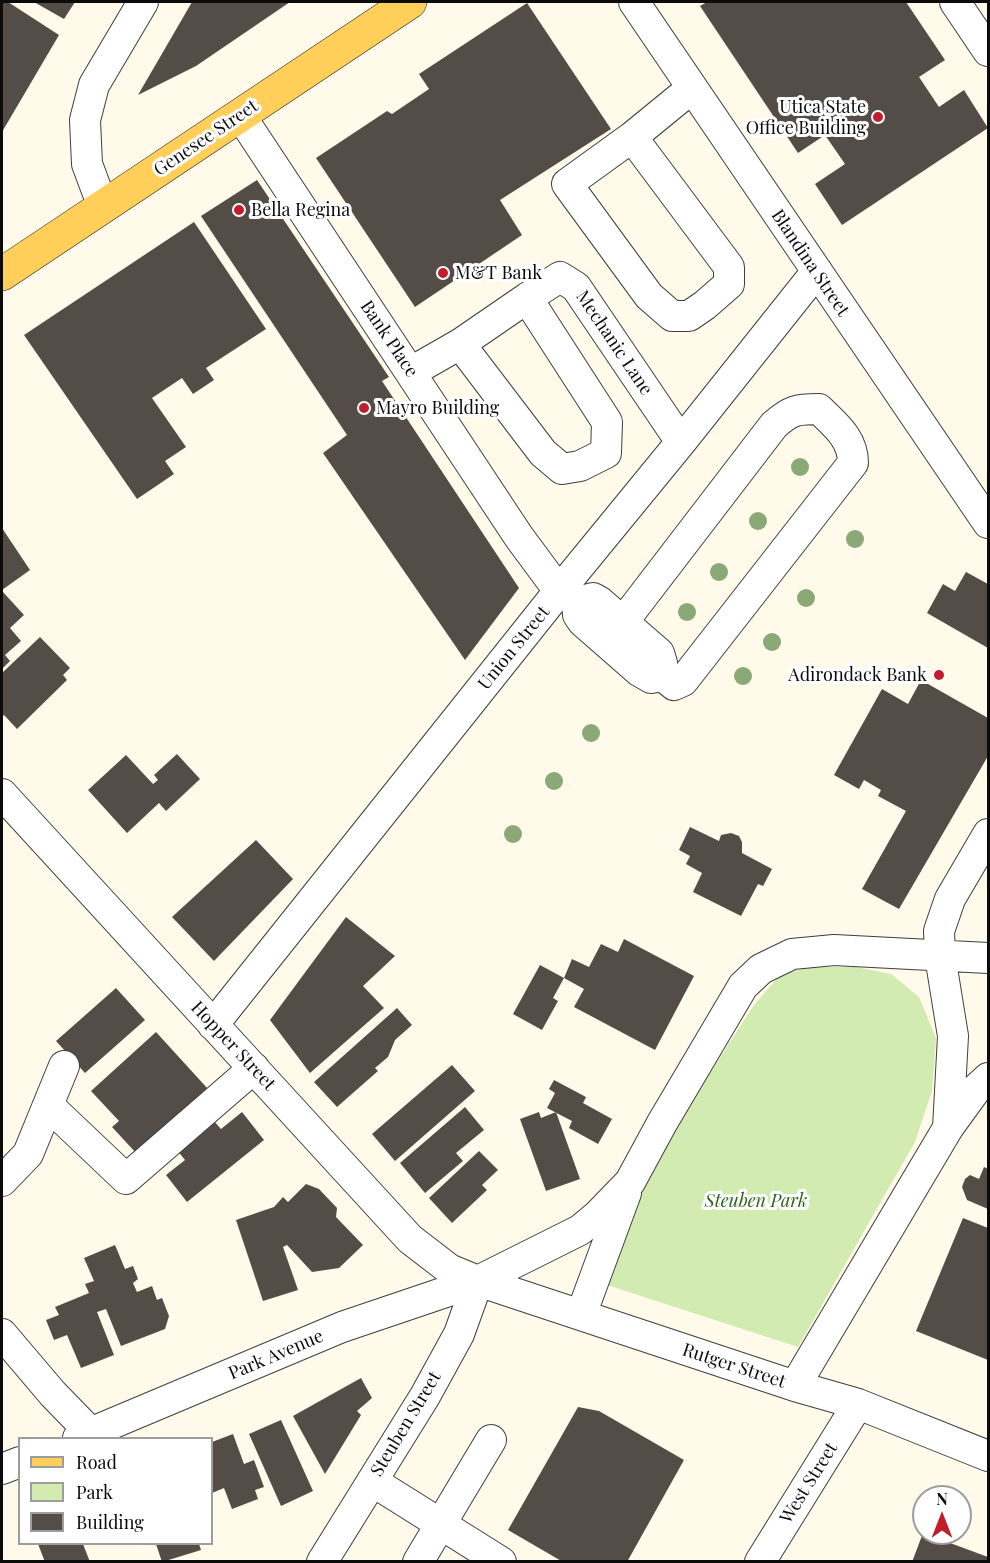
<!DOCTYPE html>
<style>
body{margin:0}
#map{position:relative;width:990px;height:1563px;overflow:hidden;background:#fffae9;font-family:"Playfair Display",serif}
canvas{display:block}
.frame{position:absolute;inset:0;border:3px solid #0b0b0b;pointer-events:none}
.legend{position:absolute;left:18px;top:1437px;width:195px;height:108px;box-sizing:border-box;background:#fff;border:2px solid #9d9d9d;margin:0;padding:8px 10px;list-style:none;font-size:18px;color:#0b0b0b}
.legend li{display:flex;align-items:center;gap:12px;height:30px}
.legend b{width:30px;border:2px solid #9d9d9d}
.north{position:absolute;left:912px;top:1485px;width:60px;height:60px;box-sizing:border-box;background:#fff;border:2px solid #9d9d9d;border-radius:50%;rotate:0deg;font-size:16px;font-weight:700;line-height:24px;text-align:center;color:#0b0b0b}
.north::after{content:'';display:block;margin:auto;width:21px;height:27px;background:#c11d2c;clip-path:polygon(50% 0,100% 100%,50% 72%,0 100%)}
</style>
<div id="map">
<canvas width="990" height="1563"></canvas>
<div class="frame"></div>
<ul class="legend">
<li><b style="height:8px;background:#ffcf59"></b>Road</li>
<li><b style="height:16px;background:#d2ebb1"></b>Park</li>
<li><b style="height:16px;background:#544c47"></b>Building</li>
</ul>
<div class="north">N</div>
</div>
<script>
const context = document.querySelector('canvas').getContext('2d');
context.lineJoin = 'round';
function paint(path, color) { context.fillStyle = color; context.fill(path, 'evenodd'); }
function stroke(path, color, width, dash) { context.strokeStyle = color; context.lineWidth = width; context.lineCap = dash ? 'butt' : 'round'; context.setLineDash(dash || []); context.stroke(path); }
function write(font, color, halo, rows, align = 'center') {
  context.font = font + ' "Playfair Display",serif'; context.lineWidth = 6; context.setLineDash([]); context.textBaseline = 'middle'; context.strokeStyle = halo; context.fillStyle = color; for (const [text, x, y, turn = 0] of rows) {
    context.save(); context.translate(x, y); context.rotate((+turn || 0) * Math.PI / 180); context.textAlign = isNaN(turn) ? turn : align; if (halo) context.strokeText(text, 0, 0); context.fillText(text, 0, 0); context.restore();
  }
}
const green = new Path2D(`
 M807 967H856L891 974 919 997 936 1038 932 1091 915 1142 798 1347 607 1285 628 1216 661 1149 754 1005 779 976Z`);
const building = new Path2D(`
 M2 2H8L59 35 2 132Z
 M34 2H75L64 19Z
 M192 2H290L196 66 138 95Z
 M707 2H906L945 60 919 77 939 107 964 90 988 128 842 225 815 184 845 164 825 135 798 153 700 6Z
 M527 3 611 129 500 200 522 235 415 307 316 158 387 111 392 114 429 89 419 74Z
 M257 180 389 377 382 381 519 588 465 660 323 453 347 435 201 216Z
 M194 222 266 329 206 368 214 380 193 394 182 378 152 398 186 447 165 461 174 474 137 499 24 335Z
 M2 528 30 570 2 590Z
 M966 572 988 584V648L927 613 943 584 955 591Z
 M3 592 24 615 10 628 21 641 5 655 10 661 2 669V593Z
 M40 637 70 668 63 675 67 680 17 729 4 715 2 717V673Z
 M921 680 988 718V756L899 909 862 889 906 811 878 796 881 790 864 780 859 789 834 775 882 689 908 704Z
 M177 754 200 779 166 811 159 803 127 833 88 790 126 755 153 784 158 780 154 775Z
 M690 827 719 841 721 835 731 833 739 836 742 842V853L772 869 763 886 758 884 741 916 693 892 702 873 686 864 690 856 679 850Z
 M256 840 293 879 214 961 172 917Z
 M346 917 395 956 363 986 384 1008 310 1073 270 1020Z
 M624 939 694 976 655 1050 574 1007 584 989 564 978 553 998 558 1001 542 1030 513 1014 540 965 564 978 572 959 589 967 601 944 618 952Z
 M116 988 145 1020 85 1073 56 1041Z
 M397 1008 412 1025 395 1040 388 1057 375 1068 378 1071 337 1107 314 1082Z
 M156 1032 208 1089 137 1154 112 1127 119 1121 91 1091Z
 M452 1065 475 1091 395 1161 372 1134Z
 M554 1080 586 1097 583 1103 612 1119 598 1144 569 1128 572 1121 547 1108 555 1093 549 1089Z
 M465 1107 484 1130 456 1153 463 1161 425 1193 400 1163Z
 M242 1112 264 1140 187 1202 166 1175 185 1160 176 1149 213 1120 221 1129Z
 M539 1112 541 1118 556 1112 580 1179 546 1191 520 1119Z
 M479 1151 498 1170 482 1185 487 1190 452 1223 429 1198Z
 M984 1167 988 1169V1209L967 1200 962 1187 965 1179 970 1175 979 1179Z
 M306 1184 319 1189 337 1208 336 1217 363 1245 339 1268 312 1272 287 1245 283 1247 298 1290 263 1301 236 1220 274 1207 283 1197 288 1202Z
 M963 1218 988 1228V1360L916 1331Z
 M115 1245 125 1269 133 1266 138 1279 133 1283 137 1292 152 1286 157 1300 162 1298 169 1316 165 1329 121 1346 106 1309 97 1312 114 1355 81 1368 67 1335 54 1340 46 1320 59 1315 55 1307 89 1293 85 1284 94 1281 84 1258Z
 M361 1378 372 1398 357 1411 361 1415 325 1474 293 1416Z
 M578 1407 599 1411 684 1460 627 1562H563L508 1530Z
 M281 1420 313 1491 281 1506 249 1434Z
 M233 1434 244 1464 254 1460 264 1487 255 1490 258 1499 232 1509 224 1488 212 1493V1442Z
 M923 1533 988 1557V1562H912Z
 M38 1544H83L90 1562H45Z
 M156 1544H199L201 1550 162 1562Z`);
const minor = new Path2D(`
 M634 2 988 523
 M955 2 988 51
 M240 115 519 537 559 591 577 602 593 598 600 602 659 653 662 663 663 676 651 678 639 671 583 622 578 615 577 602
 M632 137 729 267V284L705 305 689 316H672L649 296 567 184 632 137 692 88
 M103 207 87 164 85 120 94 85 143 2
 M460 344 543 453 562 469 580 466 606 453 607 422 527 298
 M411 372 460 344 527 298 560 277 576 287 681 442
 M623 622 774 425C791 410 797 409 819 409 835 425 853 438 853 463L683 681 674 685 663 676
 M2 794 410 1239 449 1269 478 1281 795 1386 858 1404 988 1456
 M213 1025 559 591 681 442 817 271
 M49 1106 126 1179 254 1068
 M948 1128 953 1036 940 956 939 931 950 899 988 834
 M2 1181 28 1154 64 1066
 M581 1315 626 1193
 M2 1334 53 1394 91 1433
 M795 1386 948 1128 977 1088 988 1078
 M78 1438 342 1327 478 1281 580 1230 598 1215 630 1182 662 1123 743 986 761 969 792 954 834 950 988 958
 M2 1469 20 1462
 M372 1481 501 1562
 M322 1562 425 1396 459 1334 478 1281
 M418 1562 491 1440
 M760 1562 858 1404`);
const major = new Path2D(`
 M2 274 410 2`);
const trees = [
 [800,467],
 [758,521],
 [855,539],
 [719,572],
 [806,598],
 [687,612],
 [772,642],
 [743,676],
 [591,733],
 [554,781],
 [513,834]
];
const markers = [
 [878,117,6,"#c11d2c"],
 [239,210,6,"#c11d2c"],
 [443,273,6,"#c11d2c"],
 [364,408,6,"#c11d2c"],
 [939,675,6,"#c11d2c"]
];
const poiNames = [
 ["Utica State",866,107,"right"],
 ["Office Building",866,128,"right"],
 ["Bella Regina",251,210],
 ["M&T Bank",455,273],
 ["Mayro Building",376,408],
 ["Adirondack Bank",927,675,"right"]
];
const streetNames = [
 ["Genesee Street",206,138,-34],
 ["Blandina Street",810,263,56],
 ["Bank Place",389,339,56],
 ["Mechanic Lane",614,343,56],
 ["Union Street",514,648,-51],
 ["Hopper Street",233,1046,47],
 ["Park Avenue",276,1355,-23],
 ["Rutger Street",734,1366,18],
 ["Steuben Street",406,1424,-59],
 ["West Street",809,1483,-58]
];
const parkNames = [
 ["Steuben Park",756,1201]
];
paint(green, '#d2ebb1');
paint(building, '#544c47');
stroke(minor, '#3e3e3e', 32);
stroke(major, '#1c1c1c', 34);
stroke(minor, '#fff', 30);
stroke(major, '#ffcf59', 33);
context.fillStyle = '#8ba877';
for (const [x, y] of trees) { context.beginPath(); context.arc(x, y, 9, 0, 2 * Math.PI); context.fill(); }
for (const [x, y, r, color] of markers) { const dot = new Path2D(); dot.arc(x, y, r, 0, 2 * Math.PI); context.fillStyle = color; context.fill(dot); stroke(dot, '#fff', 2); }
write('18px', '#0b0b0b', '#fff', poiNames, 'left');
write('18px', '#0b0b0b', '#fff', streetNames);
write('italic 18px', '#2c6519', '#fff', parkNames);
</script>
